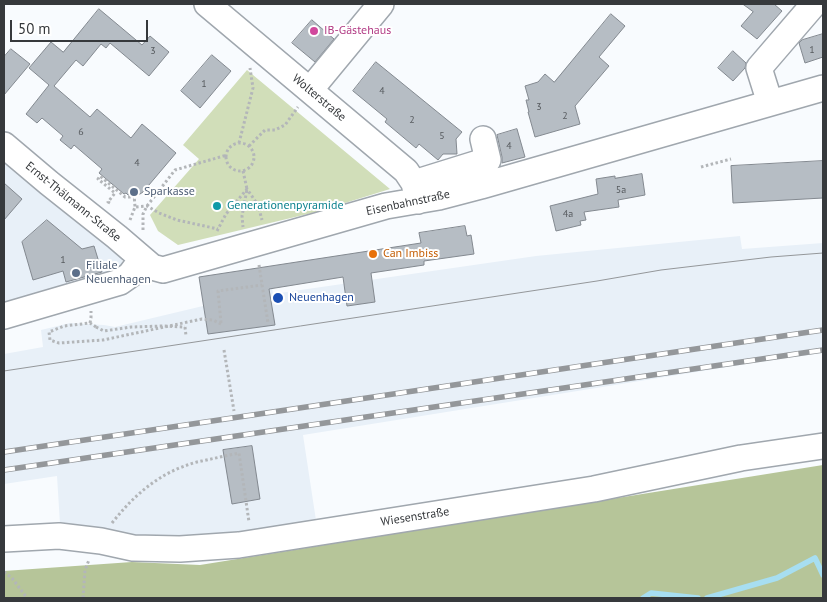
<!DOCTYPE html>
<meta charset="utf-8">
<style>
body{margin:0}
#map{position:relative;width:827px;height:602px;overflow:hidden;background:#f8fbfe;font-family:"PT Sans",sans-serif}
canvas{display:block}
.frame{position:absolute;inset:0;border:5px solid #36393c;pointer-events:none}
.scale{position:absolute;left:10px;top:20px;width:138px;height:22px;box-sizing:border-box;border:2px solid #36393c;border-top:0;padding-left:6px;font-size:15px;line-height:18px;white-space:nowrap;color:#36393c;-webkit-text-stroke:4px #fff;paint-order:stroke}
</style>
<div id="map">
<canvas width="827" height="602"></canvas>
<div class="frame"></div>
<div class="scale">50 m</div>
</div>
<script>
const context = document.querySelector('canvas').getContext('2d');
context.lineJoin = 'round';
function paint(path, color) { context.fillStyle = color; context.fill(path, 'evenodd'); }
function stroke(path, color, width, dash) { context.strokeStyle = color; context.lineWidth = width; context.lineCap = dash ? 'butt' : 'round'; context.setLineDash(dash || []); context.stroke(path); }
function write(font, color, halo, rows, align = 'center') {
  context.font = font + ' "PT Sans",sans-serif'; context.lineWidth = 4; context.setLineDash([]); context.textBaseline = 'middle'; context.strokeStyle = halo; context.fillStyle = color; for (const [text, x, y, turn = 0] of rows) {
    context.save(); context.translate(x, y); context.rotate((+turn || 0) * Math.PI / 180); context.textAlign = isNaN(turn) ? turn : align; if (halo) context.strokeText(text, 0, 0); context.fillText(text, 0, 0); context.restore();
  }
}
const built = new Path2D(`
 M4 159 122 259V268L4 312Z
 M740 236 742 249 823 243V353L752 363 303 435 317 527 169 542 60 524 57 476 4 484V354L43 347 41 330 70 323 104 325 115 327 203 306 199 277 269 267 273 294 536 256Z`);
const green = new Path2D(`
 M247 70 390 189 316 212 178 245 158 231 150 215 199 159 183 145Z`);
const forest = new Path2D(`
 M823 465V598H4V571L132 562 200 565Z`);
const stream = new Path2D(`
 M643 598 651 593 698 598
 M707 598 777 578 815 558 823 575`);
const building = new Path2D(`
 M743 4H774L782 11 757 39 741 26 753 12Z
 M99 9 142 45 150 36 169 52 149 76 110 43 106 48 101 44 83 66 76 60 54 86 90 117 97 109 131 138 142 124 176 153 143 192 140 194 128 195 126 193 124 194 99 173 102 169 74 145 71 149 60 140 63 136 42 118 37 123 26 114 49 85 29 68 51 42 63 52Z
 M611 14 625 26 599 57 609 66 575 106 580 124 535 137 528 112H529L526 100H529L525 86 538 82 545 74 554 82Z
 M312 20 334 39 315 62 292 43Z
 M823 34V57L805 63 799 43 802 40Z
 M11 49 30 64 4 95V57Z
 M733 51 746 63 745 68 733 81 718 68Z
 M212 55 231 71 200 108 181 91Z
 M376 62 462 132 456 139 457 154H443L438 160 419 144 416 148 385 122 387 119 353 91Z
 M517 129 525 157 502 163V157L497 135Z
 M823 161V198L733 203 731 166Z
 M642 174 645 195 618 200 619 207 584 212 586 220 580 221 581 225 556 231 550 206 598 194 596 179 615 176V178Z
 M4 183 22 199 4 220Z
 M47 220 82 249 94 246 102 272 66 282 63 271 33 280 22 242Z
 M465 226 467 236 471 235 474 254 424 261V265L371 273 375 302 347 306 343 277 269 289 275 325 208 334 199 277 421 243 419 233Z
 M252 446 260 499 232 504 223 450Z`);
const path = new Path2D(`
 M226 157a14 14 0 1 1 28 0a14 14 0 1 1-28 0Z
 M239 143 253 88 250 68
 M249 146 265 130H275L285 125 298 107
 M701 167 731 159
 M243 171 247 189 242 216 243 227
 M134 194 135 207
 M110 203 108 202 115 193 98 179 100 176 125 197H134
 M130 220 135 207 147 206 159 213 177 220 218 229
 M143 230V214L147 206 175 170 227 155
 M217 231 226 214 247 189 258 205 262 220
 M259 265 268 323
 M90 323 91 318V311
 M221 323 218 291 262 285
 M96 327 90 323 64 326 49 332 50 340 59 343 103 340 202 319 213 320 221 324
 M185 327 186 336
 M224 350 234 411
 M112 523C135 494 160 472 197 462 211 459 225 456 239 453L249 522
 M4 572 12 578 27 598
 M83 598 85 570 89 560`);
const minor = new Path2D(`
 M207 4 406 171 414 183 418 201
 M310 90 381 4
 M770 103 759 68 814 4
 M4 145 49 183 117 237 152 267 163 270 386 206 439 197 481 186 823 88
 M414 183 488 160 483 139
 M4 316 120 282 130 275 142 259
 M4 539 59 536 101 541 133 548 180 549 239 545 594 489 741 458 823 446`);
const tram = new Path2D(`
 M4 371 597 281 661 270 771 257 823 253`);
const rail = new Path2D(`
 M4 452 823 330
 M4 470 823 350`);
const pathBridge = new Path2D(`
 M96 327 104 331 131 327 162 326 185 327`);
const markers = [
 [314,31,5,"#d1479c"],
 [134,192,5,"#5c6f8a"],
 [217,206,5,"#0f9aa8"],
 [373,254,5,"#e8710a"],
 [76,273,5,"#5c6f8a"],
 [278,298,6,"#1a4fb4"]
];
const numberNames = [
 ["1",812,50],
 ["3",153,51],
 ["1",204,84],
 ["4",382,91],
 ["3",539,107],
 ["2",565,116],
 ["2",412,120],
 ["6",81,132],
 ["5",442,136],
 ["4",509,146],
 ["4",137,163],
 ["5a",621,190],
 ["4a",568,214],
 ["1",63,260]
];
const hotelNames = [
 ["IB-Gästehaus",324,31]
];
const streetNames = [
 ["Wolterstraße",319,98,40],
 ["Ernst-Thälmann-Straße",73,202,39],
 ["Eisenbahnstraße",408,203,-12],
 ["Wiesenstraße",415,517,-9]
];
const serviceNames = [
 ["Sparkasse",144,192],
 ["Filiale",86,266],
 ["Neuenhagen",86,280]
];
const cultureNames = [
 ["Generationenpyramide",227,206]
];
const foodNames = [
 ["Can Imbiss",383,254]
];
const transitNames = [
 ["Neuenhagen",289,298]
];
paint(built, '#e8f0f8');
paint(green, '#d1deb9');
paint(forest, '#b6c599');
stroke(stream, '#a7def1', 5.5);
paint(building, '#b6bdc4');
stroke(building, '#838990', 1);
stroke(minor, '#a0a7ae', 28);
stroke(path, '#b3b6b9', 3, [2.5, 2.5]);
stroke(minor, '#fff', 25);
stroke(tram, '#94979a', 1);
stroke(rail, '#94979a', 5.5);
stroke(rail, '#fff', 4, [11]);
stroke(pathBridge, '#b3b6b9', 3, [2.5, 2.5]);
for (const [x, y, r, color] of markers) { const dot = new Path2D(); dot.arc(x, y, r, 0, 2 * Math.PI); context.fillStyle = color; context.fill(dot); stroke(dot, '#fff', 2); }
write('10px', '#565a5e', null, numberNames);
write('12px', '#b23c85', '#fff', hotelNames, 'left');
write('12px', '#36393c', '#fff', streetNames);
write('12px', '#4e5e75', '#fff', serviceNames, 'left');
write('12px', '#0d838f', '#fff', cultureNames, 'left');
write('12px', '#c56008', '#fff', foodNames, 'left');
write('12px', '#164399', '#fff', transitNames, 'left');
</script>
